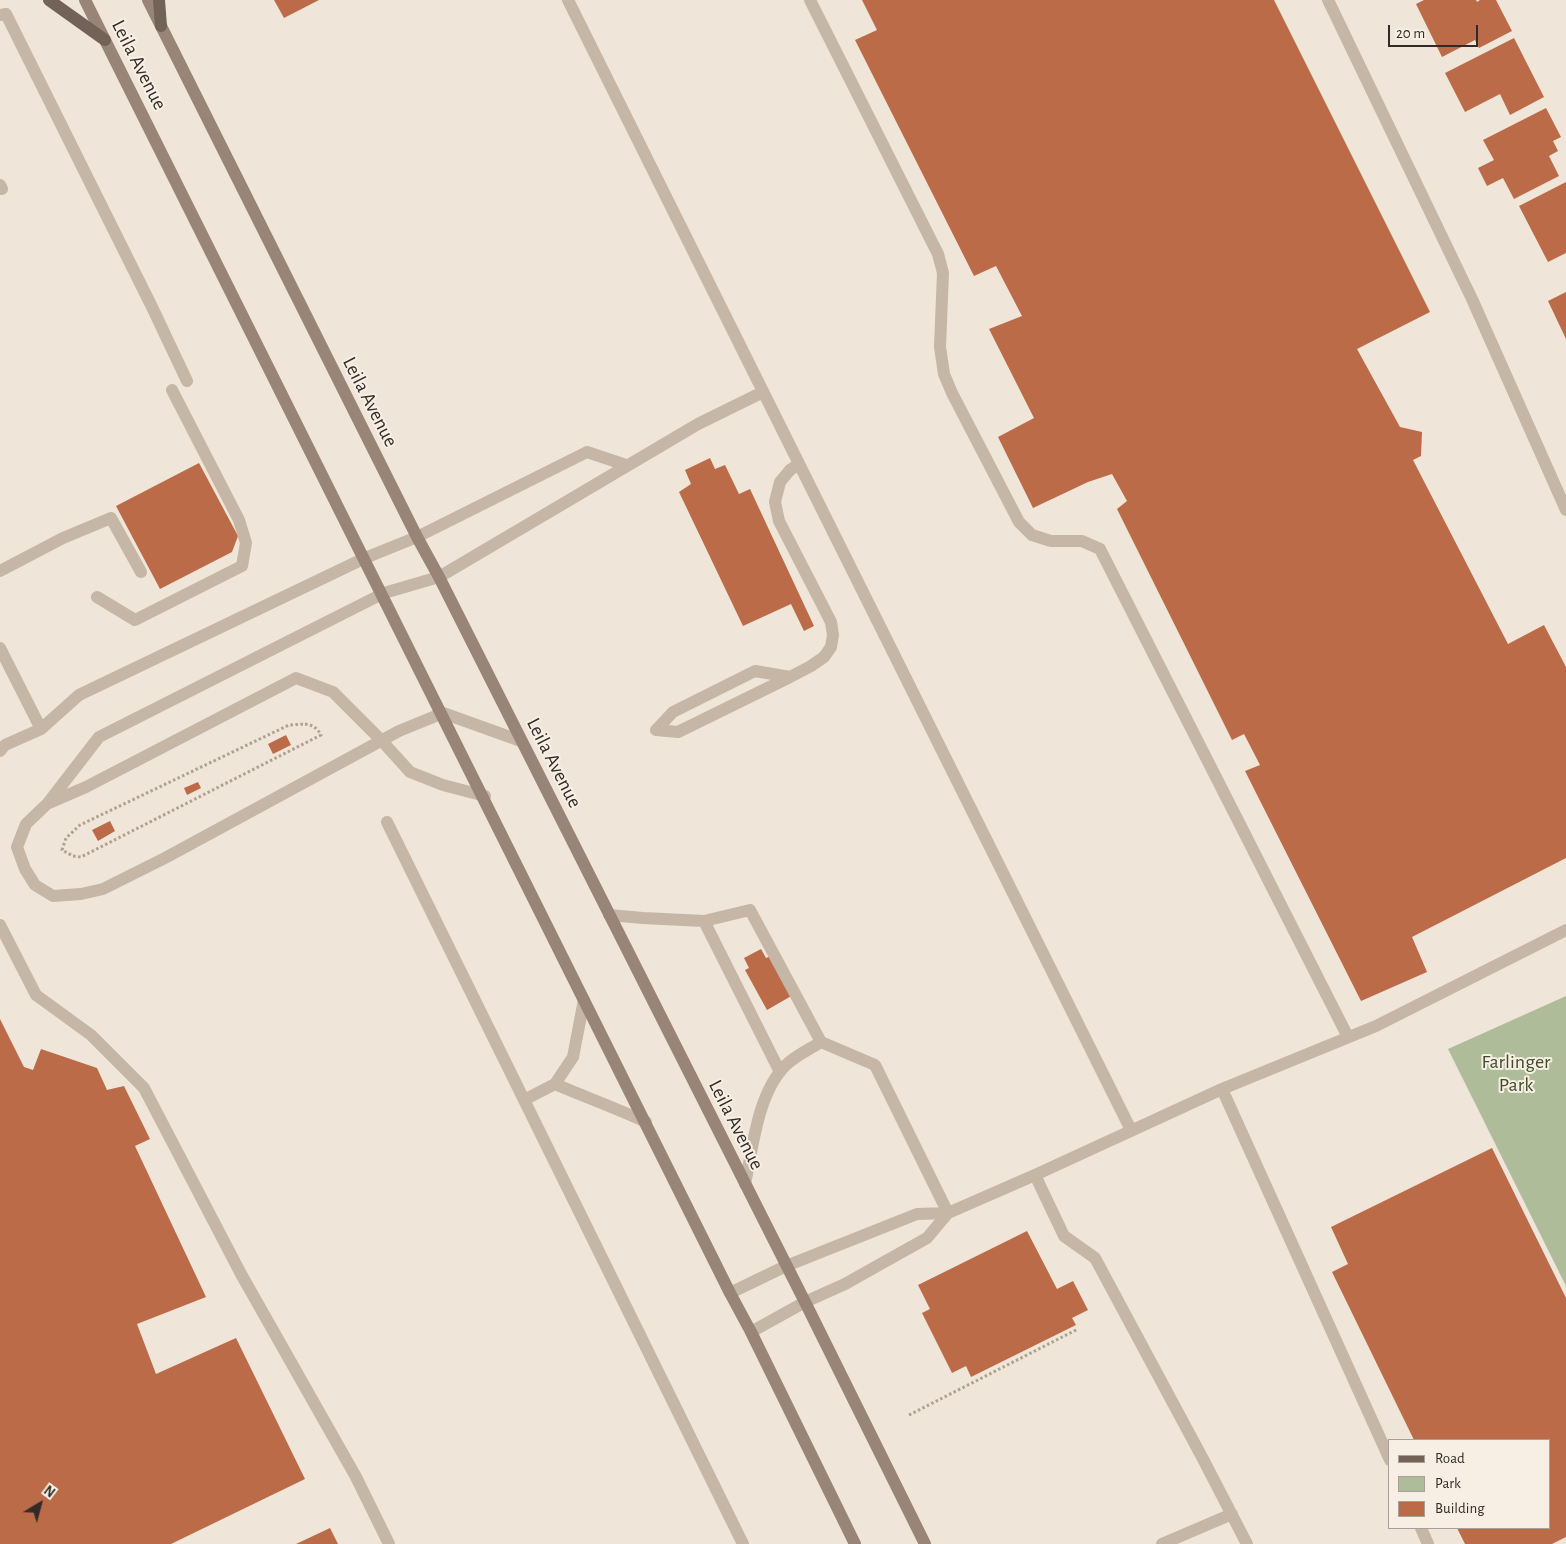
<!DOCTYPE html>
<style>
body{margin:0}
#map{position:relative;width:1566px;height:1544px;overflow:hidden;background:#efe5d8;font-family:"Alegreya Sans",sans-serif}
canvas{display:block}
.legend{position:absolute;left:1388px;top:1439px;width:162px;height:90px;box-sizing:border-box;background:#f7efe4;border:1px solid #a8a098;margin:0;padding:6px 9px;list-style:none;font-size:15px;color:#322a26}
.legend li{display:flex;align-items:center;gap:10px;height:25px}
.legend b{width:25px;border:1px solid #a8a098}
.north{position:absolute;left:15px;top:1479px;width:50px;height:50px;-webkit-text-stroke:4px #f7efe4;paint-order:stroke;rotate:37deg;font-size:14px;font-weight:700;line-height:20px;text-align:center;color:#322a26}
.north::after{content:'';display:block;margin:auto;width:18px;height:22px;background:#322a26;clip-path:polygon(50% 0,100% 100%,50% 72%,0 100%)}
.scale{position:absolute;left:1388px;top:25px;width:90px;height:22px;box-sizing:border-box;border:2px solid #322a26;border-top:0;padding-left:6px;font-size:15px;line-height:18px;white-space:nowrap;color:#322a26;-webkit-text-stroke:4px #f7efe4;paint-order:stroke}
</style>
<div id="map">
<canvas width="1566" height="1544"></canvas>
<ul class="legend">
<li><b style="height:6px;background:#736258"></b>Road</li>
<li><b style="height:14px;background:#afbc9a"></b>Park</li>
<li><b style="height:14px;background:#bc6b48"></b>Building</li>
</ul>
<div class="north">N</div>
<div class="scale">20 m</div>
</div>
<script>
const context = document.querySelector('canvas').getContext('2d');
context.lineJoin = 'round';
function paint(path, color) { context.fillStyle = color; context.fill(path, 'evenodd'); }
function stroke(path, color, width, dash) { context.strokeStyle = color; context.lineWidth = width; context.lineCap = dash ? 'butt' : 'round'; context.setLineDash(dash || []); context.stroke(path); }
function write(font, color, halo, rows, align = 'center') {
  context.font = font + ' "Alegreya Sans",sans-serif'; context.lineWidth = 4; context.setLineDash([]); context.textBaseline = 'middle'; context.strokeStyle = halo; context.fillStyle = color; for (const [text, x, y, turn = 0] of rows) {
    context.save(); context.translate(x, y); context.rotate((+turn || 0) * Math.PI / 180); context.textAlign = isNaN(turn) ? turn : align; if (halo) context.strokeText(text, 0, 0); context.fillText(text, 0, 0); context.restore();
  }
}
const green = new Path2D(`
 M1566 996V1286L1448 1049Z`);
const building = new Path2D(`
 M274 0H319L284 18Z
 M862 0H1274L1430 312 1357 349 1400 427 1422 432 1421 456 1413 460 1508 644 1544 625 1566 667V858L1412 937 1427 972 1361 1001 1245 771 1260 765 1244 734 1232 740 1117 509 1127 501 1112 474 1088 482 1033 508 998 437 1034 418 989 329 1022 316 996 266 974 276 855 40 877 30Z
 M1424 0H1476L1477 2 1480 0H1496L1512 31 1479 48 1475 40 1442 57 1416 4Z
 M1514 38 1544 97 1510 115 1500 94 1465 112 1445 73Z
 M1546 108 1561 137 1553 141 1558 151 1549 156 1559 176 1514 199 1503 178 1487 186 1478 168 1494 160 1483 140Z
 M1566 182V253L1548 262 1519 206Z
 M1566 292V339L1548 301Z
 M710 458 715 469 725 465 739 494 750 489 814 626 804 631 791 604 743 626 679 492 691 484 685 470Z
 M199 463 238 536 232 552 160 589 116 506Z
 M286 735 291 745 273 754 268 744Z
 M198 782 201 788 187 795 184 788Z
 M110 821 115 831 98 841 92 830Z
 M761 949 766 958 771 956 793 995 767 1010 745 970 749 968 744 958Z
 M0 1019 24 1067 33 1070 41 1049 97 1068 107 1090 124 1086 150 1139 135 1146 206 1297 137 1324 156 1374 236 1338 305 1479 171 1544H0Z
 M1492 1148 1566 1298V1537L1552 1544H1465L1457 1528H1550V1440H1414L1332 1272 1348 1264 1331 1227Z
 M1027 1231 1057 1289 1073 1281 1088 1310 1072 1318 1076 1325 971 1377 966 1366 952 1373 922 1313 930 1309 918 1285Z
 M330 1528 338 1544H296Z`);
const path = new Path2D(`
 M305 724C313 725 317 728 321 735L81 857 73 856 62 850 66 838 80 825 289 725Z
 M909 1415 1078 1329`);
const lane = new Path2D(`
 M568 0 1131 1130
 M810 0 938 254 943 273 940 347 944 374 952 393 1019 522 1032 535 1051 541H1082L1100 549 1348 1037
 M1328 0 1472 299 1566 510
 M0 15 6 14 152 307 187 381
 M0 185 2 189
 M0 571 63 538 111 518 141 572
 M97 597 135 620 242 566 246 543 239 520 172 390
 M0 648 41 729
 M656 730 673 712 755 671 790 677 811 666 824 657 831 647 833 635 831 622 779 521 775 502 780 482 790 470 799 464
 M656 730 678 732 790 677
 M521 741 443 713 399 731 165 858 103 889 81 894 53 896 35 885 25 869 17 847 26 824 48 803 99 737 384 593 439 577 698 424 763 392
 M0 751 5 745 41 729 79 695 365 558 417 537 587 452 626 465
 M49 803 86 787 296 678 333 692 382 741 410 772 443 785 485 796
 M387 822 743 1544
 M609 915 643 918 704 921 750 910 821 1042 875 1065 948 1213
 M704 921 780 1072
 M0 925 36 995 91 1035 144 1088 241 1274 356 1477 389 1544
 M555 1084C585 1097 616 1108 646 1122
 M1222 1089 1390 1460
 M524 1100 555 1084 573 1057 584 1000
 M1035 1175 1064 1236 1095 1258 1203 1459 1247 1544
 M745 1184C753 1146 758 1092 786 1065 795 1056 810 1049 821 1042
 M730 1293 786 1266 917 1214 948 1213 1035 1175 1222 1089 1376 1026 1566 930
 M751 1332 805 1302 845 1284 927 1238 948 1213
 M1421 1528 1428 1544
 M1162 1544 1232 1514`);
const secondary = new Path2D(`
 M85 0C303 429 516 861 730 1293L751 1332 855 1544
 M148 0 417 537 439 577 805 1302 925 1544`);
const primary = new Path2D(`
 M49 0 105 40
 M159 0 161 26`);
const streetNames = [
 ["Leila Avenue",139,65,63],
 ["Leila Avenue",370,402,63],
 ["Leila Avenue",554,763,63],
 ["Leila Avenue",736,1125,63]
];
const parkNames = [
 ["Farlinger",1516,1062],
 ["Park",1516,1085]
];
paint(green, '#afbc9a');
paint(building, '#bc6b48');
stroke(path, '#b1a090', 3, [2.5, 2.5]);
stroke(lane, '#c5b6a5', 12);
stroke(secondary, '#998577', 12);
stroke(primary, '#736258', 12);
write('20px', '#322a26', '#f7efe4', streetNames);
write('20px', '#404e2c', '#f7efe4', parkNames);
</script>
